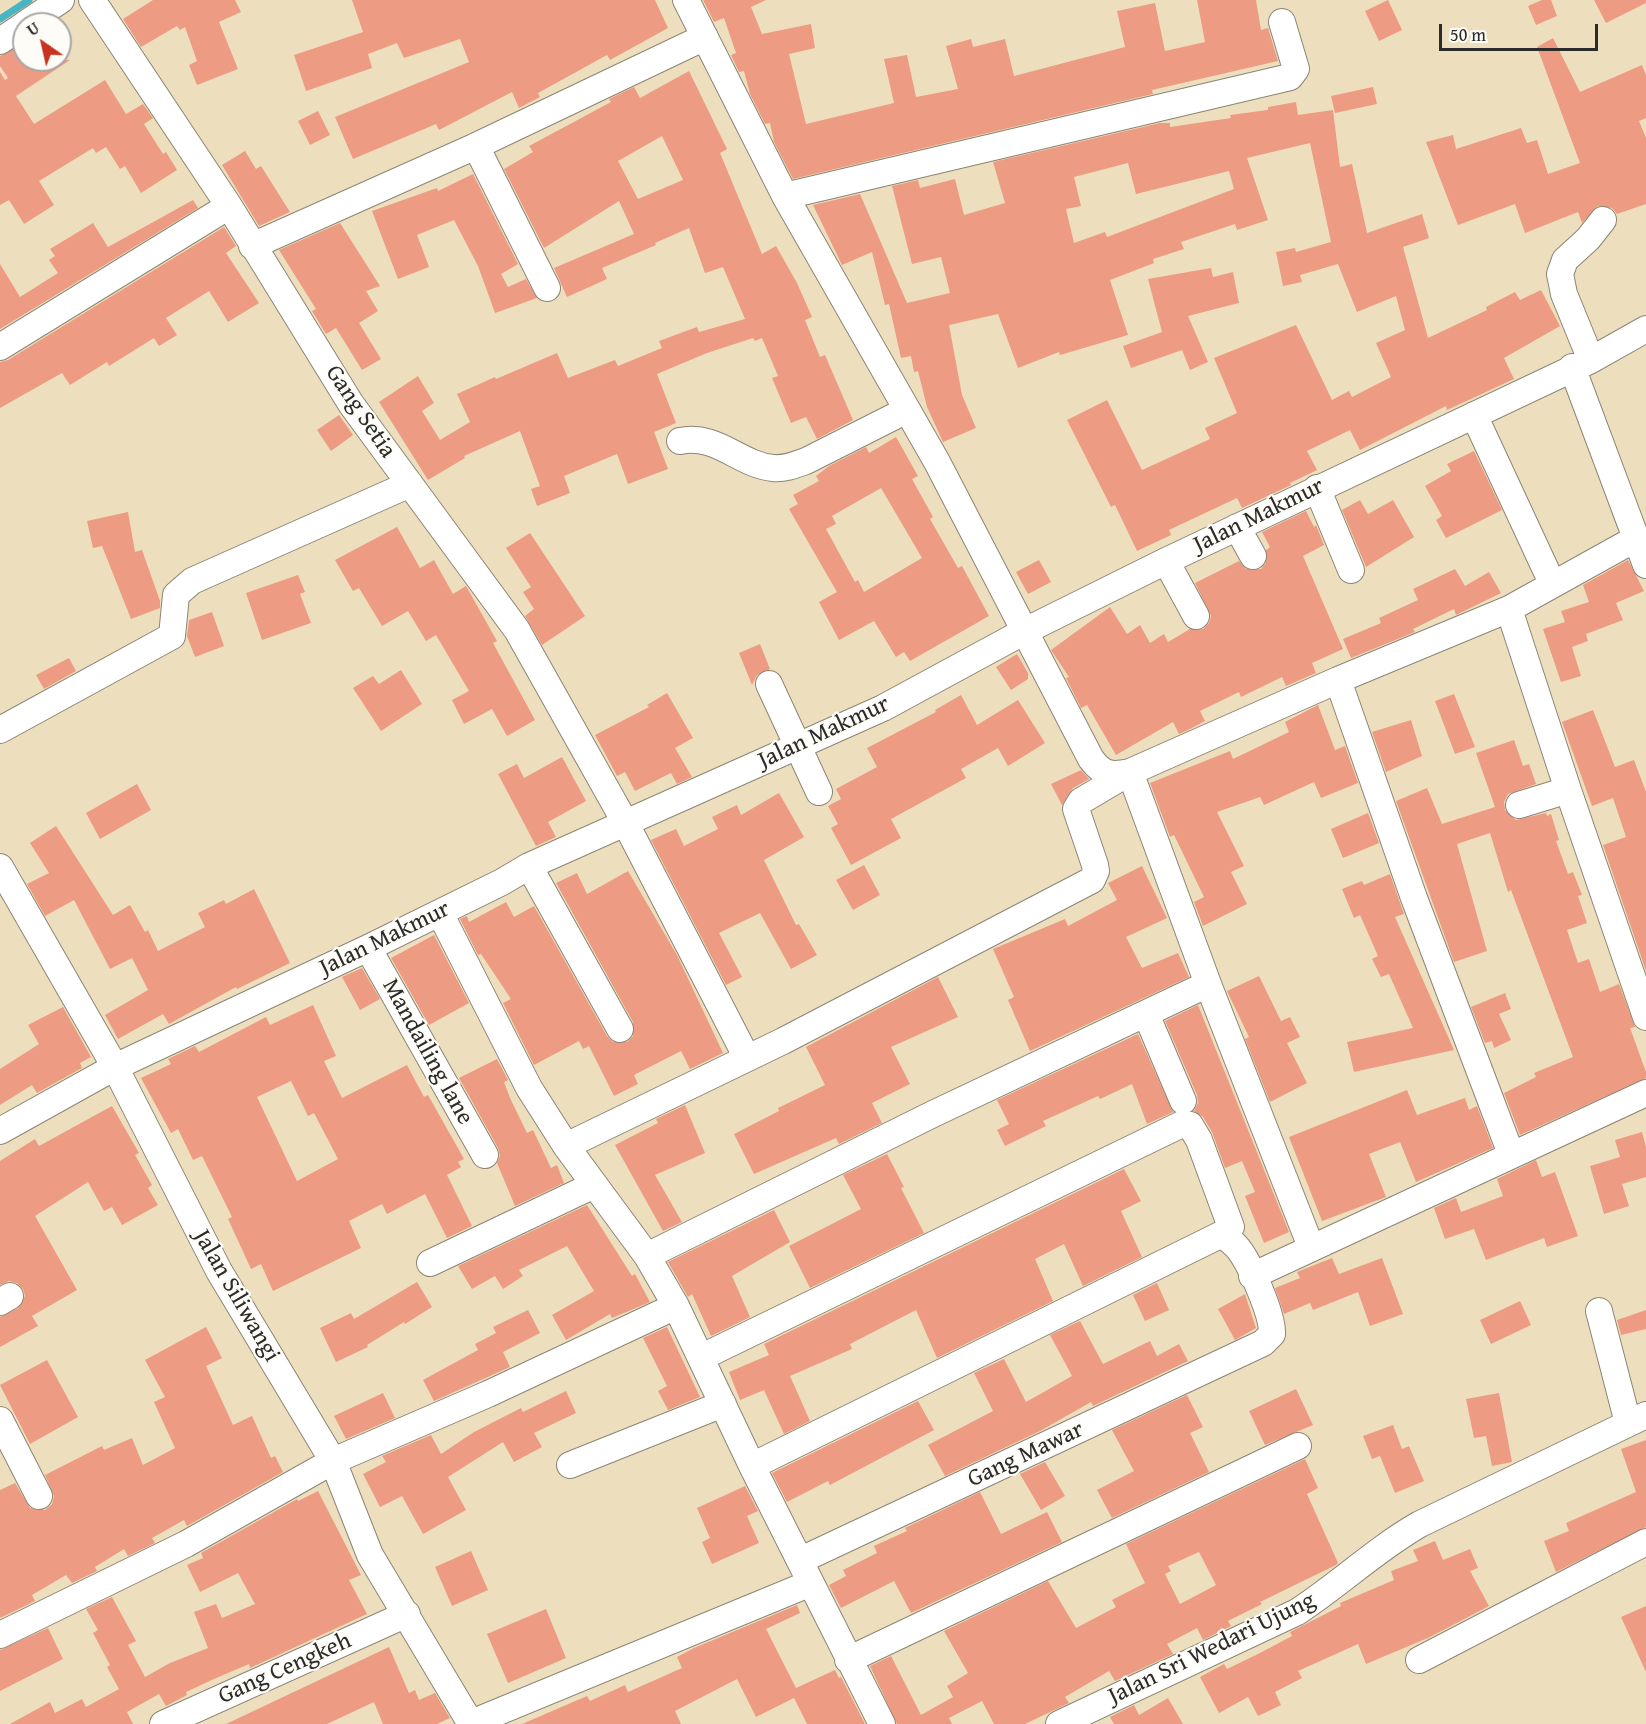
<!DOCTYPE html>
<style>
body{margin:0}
#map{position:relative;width:1646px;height:1724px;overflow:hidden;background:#eddfbe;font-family:"Gentium Book Plus",serif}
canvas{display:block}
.north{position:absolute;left:12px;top:12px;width:60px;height:60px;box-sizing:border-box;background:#fdfcf7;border:2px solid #a9a8a5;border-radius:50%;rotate:326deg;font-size:16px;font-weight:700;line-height:24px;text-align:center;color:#2b2b2b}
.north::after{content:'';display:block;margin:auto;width:21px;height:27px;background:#c8321e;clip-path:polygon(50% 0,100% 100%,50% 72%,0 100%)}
.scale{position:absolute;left:1439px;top:24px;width:159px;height:27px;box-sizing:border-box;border:3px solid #2b2b2b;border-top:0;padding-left:8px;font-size:18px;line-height:21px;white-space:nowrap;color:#2b2b2b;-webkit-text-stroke:4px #fdfcf7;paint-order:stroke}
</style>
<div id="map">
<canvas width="1646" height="1724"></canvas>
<div class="north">U</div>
<div class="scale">50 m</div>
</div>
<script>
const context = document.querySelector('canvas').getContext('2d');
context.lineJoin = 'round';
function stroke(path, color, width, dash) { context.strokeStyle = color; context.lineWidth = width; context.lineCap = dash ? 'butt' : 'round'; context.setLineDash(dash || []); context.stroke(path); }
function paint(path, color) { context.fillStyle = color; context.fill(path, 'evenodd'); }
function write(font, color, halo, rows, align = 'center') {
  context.font = font + ' "Gentium Book Plus",serif'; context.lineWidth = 4.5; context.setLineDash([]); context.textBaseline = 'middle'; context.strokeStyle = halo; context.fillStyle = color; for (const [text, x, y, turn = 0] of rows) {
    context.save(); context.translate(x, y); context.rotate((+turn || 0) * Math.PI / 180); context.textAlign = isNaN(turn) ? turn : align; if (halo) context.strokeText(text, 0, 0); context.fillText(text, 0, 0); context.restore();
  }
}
const stream = new Path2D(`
 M0 19 29 0`);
const building = new Path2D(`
 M153 0H235L241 12 219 22 238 69 197 85 189 65 197 61 185 27 180 30 177 26 141 47 123 19Z
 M352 0H655L668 28 610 60 607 55 538 93 540 97 519 108 512 92 439 130 436 124 353 159 335 117 469 62 460 39 404 58 397 43 368 54 372 68 306 91 294 55 363 32Z
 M703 0H766L751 7 762 34 811 24 815 48 789 54 806 124 894 103 884 59 907 55 916 97 958 89 946 46 971 39 973 47 1005 39 1014 76 1125 47 1117 11 1155 3 1165 51 1205 42 1197 0H1256L1261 30 1268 28 1278 61 1152 90 1153 94 793 179 774 142 770 123 765 124 750 94 744 71 739 72 731 55 736 53 724 18 714 22Z
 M1388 0 1402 30 1379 41 1365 11Z
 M1542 0H1551L1557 16 1536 25 1528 6Z
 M1594 0H1646V3L1606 23Z
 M1553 38 1580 92 1642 65 1646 75V118L1639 121 1646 138V204L1617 214 1612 208 1598 206 1582 223 1578 212 1525 233 1515 204 1458 225 1426 142 1453 135 1456 149 1521 128 1527 143 1537 140 1548 174 1580 163 1537 47Z
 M24 43V60H70L16 96 34 124 105 80 126 114 143 104 153 118 144 124 163 154 166 152 177 170 141 193 125 166 120 169 106 147 96 153 93 148 39 181 54 205 24 224 9 200 0 205V72L5 80 8 78 0 66V56Z
 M689 71 727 149 720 153 762 254 776 246 797 283 812 317 805 320 820 357 825 355 853 420 817 439 806 417 791 423 772 378 778 376 762 338 755 341 753 338 707 353 657 374 676 423 654 432 668 469 628 484 617 454 564 476 570 493 537 506 531 489 540 486 520 431 464 456 465 458 428 480 379 402 418 376 434 403 422 411 440 440 470 422 457 394 495 377 496 379 557 353 568 378 615 360 618 366 662 348 659 341 697 327 699 332 745 319 723 267 705 273 689 228 655 243 656 245 602 268 607 279 567 297 554 268 634 234 619 201 544 248 504 169 533 152 529 146 611 102 609 99 634 87 640 98ZM662 136 683 180 638 199 618 161Z
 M1373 87 1377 104 1335 113 1331 96Z
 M1296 102 1298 115 1333 110 1340 167 1352 164 1367 233 1422 214 1429 238 1403 247 1428 338 1487 310 1486 307 1515 292 1520 300 1541 290 1560 326 1504 358 1514 379 1447 410 1446 406 1360 450 1350 430 1307 451 1317 470 1290 483 1291 485 1242 508 1237 498 1169 530 1171 535 1137 551 1115 505 1111 507 1067 420 1107 400 1142 470 1210 439 1205 428 1237 413 1214 358 1296 325 1332 400 1349 391 1352 397 1391 377 1376 343 1405 330 1396 296 1357 312 1338 264 1300 275 1302 282 1283 286 1276 252 1295 248 1296 252 1331 242 1310 143 1247 158 1268 220 1237 230 1235 224 1181 242 1184 249 1153 259 1154 263 1110 280 1128 335 1060 355 1059 352 1018 368 998 314 949 325 962 395 976 428 943 442 927 407 918 371 914 372 911 356 901 358 889 304 885 305 872 252 842 265 813 205 860 194 907 303 950 293 941 257 912 264 892 186 918 180 920 188 955 179 964 215 1005 203 993 162 1160 123H1170V127L1231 118 1230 115 1268 110V107ZM1128 163 1136 194 1229 171 1234 189 1107 237 1105 232 1074 243 1066 209 1081 206 1074 177Z
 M318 111 330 135 310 145 298 121Z
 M245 151 256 169 261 166 290 212 259 226 222 165Z
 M473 174 518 264 501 274 508 287 526 279 537 298 495 313 478 266 454 220 417 235 429 267 398 279 372 211 437 188 438 191Z
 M193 200 198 208 0 329V264L20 297 58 273 49 260 55 256 50 249 93 223 108 247Z
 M340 223 380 286 366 291 378 311 359 323 381 359 362 370 336 328 326 334 312 311 316 309 279 250Z
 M224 227 236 246 226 253 259 303 228 322 209 291 166 318 177 335 159 346 154 338 109 366 107 362 70 385 62 373 0 408V362L8 360Z
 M1211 268 1213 277 1233 272 1239 303 1188 316 1208 362 1190 370 1182 350 1131 368 1123 346 1162 332 1148 279Z
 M339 415 353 435 331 451 317 430Z
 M896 437 918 476 912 479 933 517 930 519 958 568 962 566 989 616 910 661 904 652 896 657 874 621 839 640 819 602 837 592 789 509 798 504 793 495 819 481 816 476 829 466 866 447 869 453ZM881 488 922 558 864 592 858 580 855 582 826 529 836 524 832 516Z
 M1474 451 1502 510 1446 538 1436 520 1442 516 1425 486 1451 471 1447 464Z
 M1360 500 1368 514 1393 500 1414 537 1366 567 1342 510Z
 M1306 511 1314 527 1316 525 1324 545 1303 556 1343 649 1312 663 1316 673 1286 686 1282 677 1241 697 1239 692 1200 711 1205 721 1190 729 1179 734 1173 722 1116 755 1087 705 1081 708 1066 678 1069 677 1051 650 1110 607 1127 634 1140 625 1150 643 1164 634 1168 642 1190 629H1203L1209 623 1211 616 1195 583 1239 561 1246 569H1261L1266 563V550L1270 547 1262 532Z
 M128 512 135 552 142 550 160 601V608L131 619 102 546 93 548 87 521Z
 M397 527 420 568 434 560 453 594 466 586 497 641 493 643 535 720 507 736 492 709 464 724 452 700 469 691 436 635 426 641 408 611 382 626 359 588 353 591 335 560Z
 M530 533 585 616 542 645 525 616 534 609 523 592 531 587 506 548Z
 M1039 560 1051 582 1028 594 1016 572Z
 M1628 560 1644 591 1616 603 1623 620 1586 634 1588 641 1572 647 1581 676 1561 682 1543 629 1565 622 1561 611 1589 602 1583 585Z
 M1455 569 1465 586 1489 572 1501 593 1456 615 1454 609 1413 629 1415 632 1351 658 1343 639 1381 623 1379 618 1418 600 1413 589Z
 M298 575 305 592 300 594 311 623 262 640 246 593Z
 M212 612 224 646 195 657 187 636 189 620Z
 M760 644 770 669 757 675 752 685 739 653Z
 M1017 654 1028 673V679L1011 690 996 667Z
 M69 658 76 671 44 689 36 675Z
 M401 670 422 704 381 731 353 688 373 676 379 684Z
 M667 693 693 738 675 748 692 777 677 784 671 773 635 791 625 772 617 776 595 735 649 707 647 705Z
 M1454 694 1475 747 1455 754 1435 701Z
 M961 695 977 725 1018 700 1045 743 1008 766 998 748 961 769 966 778 891 819 901 838 851 865 831 828 838 824 828 806 841 799 836 789 877 767 867 748 936 712 935 710Z
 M1318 705 1335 750 1345 746 1358 783 1321 798 1314 782 1264 805 1260 797 1217 812 1244 866 1231 872 1247 904 1203 926 1194 902 1204 897 1174 835 1170 837 1150 783 1230 751 1233 759 1289 732 1285 722Z
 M1593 710 1615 767 1634 760 1646 792V971L1603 845 1626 837 1613 798 1592 806 1562 722Z
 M1411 720 1422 756 1386 772 1372 732Z
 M1514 740 1523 766 1529 764 1536 784 1508 794 1504 802 1505 810 1516 820 1546 813 1547 816 1551 814 1559 840 1556 841 1568 874 1573 872 1582 895 1578 896 1587 923 1567 930 1578 963 1589 959 1600 992 1619 984 1635 1027 1630 1028 1646 1072V1078L1520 1135 1504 1093 1536 1077 1534 1073 1573 1057 1511 890 1508 892 1490 833 1457 844 1487 951 1454 962 1396 801 1427 788 1442 824 1495 807 1476 753Z
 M562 757 586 801 548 822 556 837 536 846 498 774 517 764 524 778Z
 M1081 770 1089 779 1073 788 1062 805 1051 784Z
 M137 784 151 810 100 839 86 813Z
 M779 793 804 837 764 860 796 925 799 924 817 955 791 969 760 913 719 933 742 977 726 985 651 840 676 829 684 846 718 829 712 817 737 805 741 815Z
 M1368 813 1379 843 1343 858 1331 829Z
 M56 826 113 915 130 905 145 932 148 930 158 951 205 927 198 913 224 900 226 904 254 889 290 963 237 989 236 987 169 1024 163 1014 118 1039 105 1015 148 990 132 958 110 969 74 900 45 916 27 884 49 873 30 843Z
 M864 865 880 895 853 910 836 880Z
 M1142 866 1167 918 1126 937 1142 968 1178 953 1189 977 1030 1051 1008 1000 1014 997 993 949 1065 919 1068 926 1117 900 1108 883Z
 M628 871 677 955 723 1053 690 1069 681 1051 634 1075 638 1084 614 1096 589 1046 583 1049 579 1041 534 1065 503 1003 511 999 481 954 478 955 460 919 467 916 469 922 506 902 514 917 534 906 607 1036 613 1042H627L633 1036V1022L556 883 577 873 587 894Z
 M1390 874 1404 914 1395 917 1454 1050 1354 1072 1347 1042 1413 1028 1389 974 1381 977 1372 959 1378 956 1360 915 1354 918 1342 889 1362 881 1364 885Z
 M434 935 469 1003 429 1025 391 958Z
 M362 968 380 999 360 1010 342 977Z
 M1259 976 1281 1021 1290 1017 1300 1037 1287 1043 1307 1083 1270 1102 1245 1039 1249 1037 1227 991Z
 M938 977 958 1017 891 1047 910 1084 872 1103 882 1123 839 1144 836 1138 754 1174 734 1134 779 1111 778 1108 825 1085 806 1047Z
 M1505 993 1511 1009 1499 1014 1511 1040 1494 1048 1492 1041 1485 1043 1471 1007Z
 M313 1005 336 1056 324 1061 342 1098 407 1065 424 1097 428 1095 464 1159 458 1162 461 1167 447 1175 472 1226 447 1238 425 1194 387 1214 382 1204 349 1221 361 1248 273 1291 261 1264 251 1269 228 1219 232 1217 202 1156 193 1160 178 1129 171 1133 141 1078 171 1064 168 1059 195 1046 199 1052 266 1017 270 1025ZM291 1081 308 1116 314 1113 338 1159 297 1181 257 1097Z
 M1198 1005 1289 1232 1264 1243 1245 1196 1255 1192 1242 1161 1225 1168 1212 1132 1203 1117 1194 1111 1198 1103 1197 1095 1165 1021Z
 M63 1007 91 1057 80 1063 82 1068 37 1093 32 1085 0 1105V1069L39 1044 28 1025Z
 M1138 1034 1173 1112 1147 1124 1132 1084 1100 1099 1098 1096 1043 1121 1046 1126 1005 1146 997 1130 1009 1124 997 1100Z
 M497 1059 508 1080 504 1082 510 1098 527 1133 533 1130 551 1168 557 1165 564 1183 515 1206 497 1163 500 1156 498 1148 459 1078Z
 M1407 1090 1417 1115 1465 1098 1469 1110 1477 1106 1493 1148 1416 1182 1400 1142 1369 1154 1386 1197 1322 1221 1289 1137Z
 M685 1105 705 1153 655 1175 682 1222 663 1231 615 1145 658 1123 656 1119Z
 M112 1106 139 1153 135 1155 152 1185 148 1188 158 1205 122 1225 112 1207 104 1211 88 1182 35 1216 77 1290 32 1316 38 1326 0 1347V1317L18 1308 25 1296 23 1289 17 1283 9 1281 0 1285V1161L35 1139 39 1146Z
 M1642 1132 1646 1147V1177L1622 1184 1629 1206 1604 1214 1590 1166 1620 1157 1615 1140Z
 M887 1154 904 1187 901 1188 924 1233 810 1288 789 1246 861 1209 843 1175Z
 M1536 1160 1542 1177 1555 1172 1578 1236 1547 1247 1544 1238 1486 1260 1474 1229 1445 1239 1434 1208 1456 1198 1461 1212 1503 1196 1497 1179Z
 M1124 1169 1141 1201 1121 1211 1142 1257 1083 1286 1064 1244 1035 1259 1053 1301 937 1358 916 1310 850 1344 852 1349 790 1376 810 1421 784 1434 764 1390 740 1400 729 1372 769 1355 764 1344Z
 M587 1205 632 1276 635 1274 650 1302 612 1318 610 1314 566 1340 552 1315 594 1291 567 1246 519 1270 523 1276 503 1289 495 1276 472 1289 458 1266Z
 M774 1210 790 1242 732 1276 750 1317 711 1336 692 1294 688 1297 668 1262Z
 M1332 1258 1339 1274 1382 1258 1403 1314 1370 1326 1358 1292 1313 1310 1310 1303 1284 1314 1275 1288 1300 1278 1297 1272Z
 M417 1282 432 1307 405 1324 404 1322 367 1345 368 1347 336 1362 320 1328 351 1313 354 1319Z
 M1157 1283 1169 1310 1145 1321 1133 1295Z
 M1245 1294 1256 1328 1235 1340 1218 1309Z
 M1520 1301 1531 1325 1491 1344 1480 1320Z
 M528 1310 540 1333 503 1352 510 1367 434 1401 423 1380 478 1350 475 1344 496 1333 493 1327Z
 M1646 1310V1329L1621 1335 1617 1320Z
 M1080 1321 1103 1364 1150 1341 1157 1356 1179 1344 1188 1361 1093 1406 1091 1402 1040 1431 945 1476 928 1445 993 1411 974 1373 1004 1359 1026 1402 1072 1376 1050 1335Z
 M206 1327 222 1358 206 1366 233 1425 252 1416 271 1458 275 1456 283 1472 187 1526 184 1520 152 1538 155 1543 128 1556 124 1549 95 1567 97 1571 72 1583 66 1575 32 1595 35 1601 0 1618V1490L15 1483 30 1508 45 1510 52 1504 54 1496 45 1475 102 1446 104 1450 132 1438 143 1465 175 1448 154 1402 165 1397 145 1360Z
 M667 1327 700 1397 668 1410 658 1391 667 1386 643 1338Z
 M47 1360 78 1417 30 1444 0 1385Z
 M1296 1389 1313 1425 1265 1445 1249 1411Z
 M566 1391 576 1413 534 1433 542 1447 514 1462 503 1442 448 1477 466 1510 423 1534 402 1496 380 1507 363 1474 386 1462 382 1456 431 1435 441 1454 474 1432 521 1408 523 1412Z
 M383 1393 395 1418 346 1439 334 1416Z
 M1499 1393 1512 1462 1492 1466 1486 1436 1474 1438 1466 1399Z
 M1187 1395 1203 1427 1190 1433 1209 1472 1112 1518 1097 1490 1134 1471 1112 1430Z
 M918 1401 934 1430 830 1485 828 1481 787 1502 772 1473Z
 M1393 1425 1402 1449 1409 1446 1424 1481 1395 1493 1380 1456 1372 1459 1363 1436Z
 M1646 1440V1527L1556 1572 1544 1541 1569 1531 1566 1523 1636 1492 1621 1449Z
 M1305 1459 1318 1488 1307 1494 1338 1563 1336 1565 1260 1602 1262 1604 1228 1621 1231 1626 1203 1640 1197 1628 1167 1644 1173 1654 1115 1681 1109 1671 1065 1697 1069 1703 1025 1724H994L982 1701 949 1718 952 1724H897L870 1666 891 1656 921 1715 953 1697 947 1686 968 1673 944 1631 1048 1581 1076 1628 1116 1607 1112 1600 1145 1583 1126 1544ZM1199 1552 1216 1585 1180 1604 1165 1574 1171 1571 1168 1566Z
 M1045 1462 1065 1496 1041 1510 1020 1474Z
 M745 1486 758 1511 747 1516 759 1543 712 1564 702 1542 710 1538 697 1508Z
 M318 1491 361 1575 349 1580 367 1614 250 1668 249 1664 214 1679 186 1692 187 1695 166 1706 159 1694 127 1712 133 1724H10L50 1702 55 1713 82 1699 86 1707 119 1689 107 1667 110 1665 93 1633 98 1630 86 1609 112 1597 136 1641 128 1645 145 1677 170 1663 208 1648 194 1612 216 1604 222 1618 255 1604 238 1573 200 1592 187 1565 203 1558 201 1553 297 1499 298 1501Z
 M980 1492 1001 1534 1047 1512 1062 1542 911 1613 894 1581 841 1608 829 1585 846 1576 843 1570 877 1553 874 1546 907 1531 905 1528Z
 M1435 1541 1443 1560 1470 1549 1478 1568 1470 1571 1489 1606 1430 1637 1366 1664 1358 1644 1298 1671 1302 1678 1275 1692 1281 1705 1258 1716 1248 1697 1219 1713 1200 1677 1224 1664 1227 1669 1260 1653 1292 1636 1290 1632 1341 1606 1340 1603 1394 1580 1391 1571 1418 1561 1413 1550Z
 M471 1551 488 1590 452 1606 435 1567Z
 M797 1605 800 1613 766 1629 796 1688 835 1670 839 1678 841 1677 865 1724H807L794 1698 756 1717 737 1679 675 1711 681 1724H522L587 1696 590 1701 625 1685 628 1692 682 1668 677 1657 694 1648Z
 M1646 1606V1672L1621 1617Z
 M546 1609 566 1658 508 1683 487 1634Z
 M48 1628 63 1659 0 1691V1650Z
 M389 1647 409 1693 415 1690 419 1700 435 1693 450 1718 437 1724H383L374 1702 327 1724H226Z
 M1168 1698 1183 1724H1114L1110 1717 1134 1705 1139 1715Z`);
const minor = new Path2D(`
 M92 0 229 206 351 404 517 630 626 824 747 1058
 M686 0 785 196 937 462 1091 759C1103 775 1111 776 1130 772
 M25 24 61 0
 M0 41 24 25
 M476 146 547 288
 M785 196 1290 77 1296 69 1282 22
 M252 246 476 146 705 37
 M0 347 229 206
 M1591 360 1564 294 1560 274 1565 260 1588 239 1603 220
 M1572 367 1646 565
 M1474 415 1552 583
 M680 441C716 433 740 465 773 468 785 469 795 465 806 461L907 410
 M1317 488 1351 570
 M1237 527 1253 556
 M1166 561 1196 616
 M1509 609 1568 790 1646 1017
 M1338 680 1414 898 1511 1154
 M769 684 819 792
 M0 730 172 636 176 595 192 581 410 484
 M1130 772 1208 984 1311 1247
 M1519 805 1568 790
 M529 866 620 1029
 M0 867 115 1067 219 1271 333 1461 370 1555 471 1724
 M440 913 529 1088 566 1146 647 1256 676 1306 752 1466 882 1724
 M368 948 485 1155
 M1146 1014 1183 1101
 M0 1131 115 1067 368 948 502 882 529 866 883 708 1025 631 1166 561 1591 360 1646 329
 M566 1146 783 1041 1092 880 1096 871 1095 865 1076 809 1081 801 1130 772 1338 680 1509 609 1635 539
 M647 1256 933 1114 1208 984
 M430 1263 594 1185
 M1252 1276 1646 1093
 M0 1302 10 1296
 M1599 1311 1628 1423
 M702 1357 1182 1124 1190 1125 1199 1140 1231 1227 1222 1234
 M0 1420 39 1496
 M570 1465 723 1404
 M752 1466 1222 1234C1227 1238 1232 1242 1236 1246 1249 1260 1273 1315 1272 1334L1263 1343 801 1560
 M0 1635 186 1544 333 1461 488 1394 676 1306
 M848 1660 1298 1446
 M1419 1660 1646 1542
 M163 1724 407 1614
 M469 1724 811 1583
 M1059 1724 1297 1612C1340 1584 1376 1549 1420 1524L1646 1415`);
const streetNames = [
 ["Gang Setia",360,412,56],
 ["Jalan Makmur",1259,516,-26],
 ["Jalan Makmur",824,733,-25],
 ["Jalan Makmur",385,939,-26],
 ["Mandailing lane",427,1052,61],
 ["Jalan Siliwangi",236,1296,60],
 ["Gang Mawar",1026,1455,-25],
 ["Jalan Sri Wedari Ujung",1212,1649,-26],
 ["Gang Cengkeh",285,1669,-24]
];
stroke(stream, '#48b5c3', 7);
paint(building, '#ed9b82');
stroke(minor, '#8c8574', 28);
stroke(minor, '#fff', 26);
write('24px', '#2b2b2b', '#fdfcf7', streetNames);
</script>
